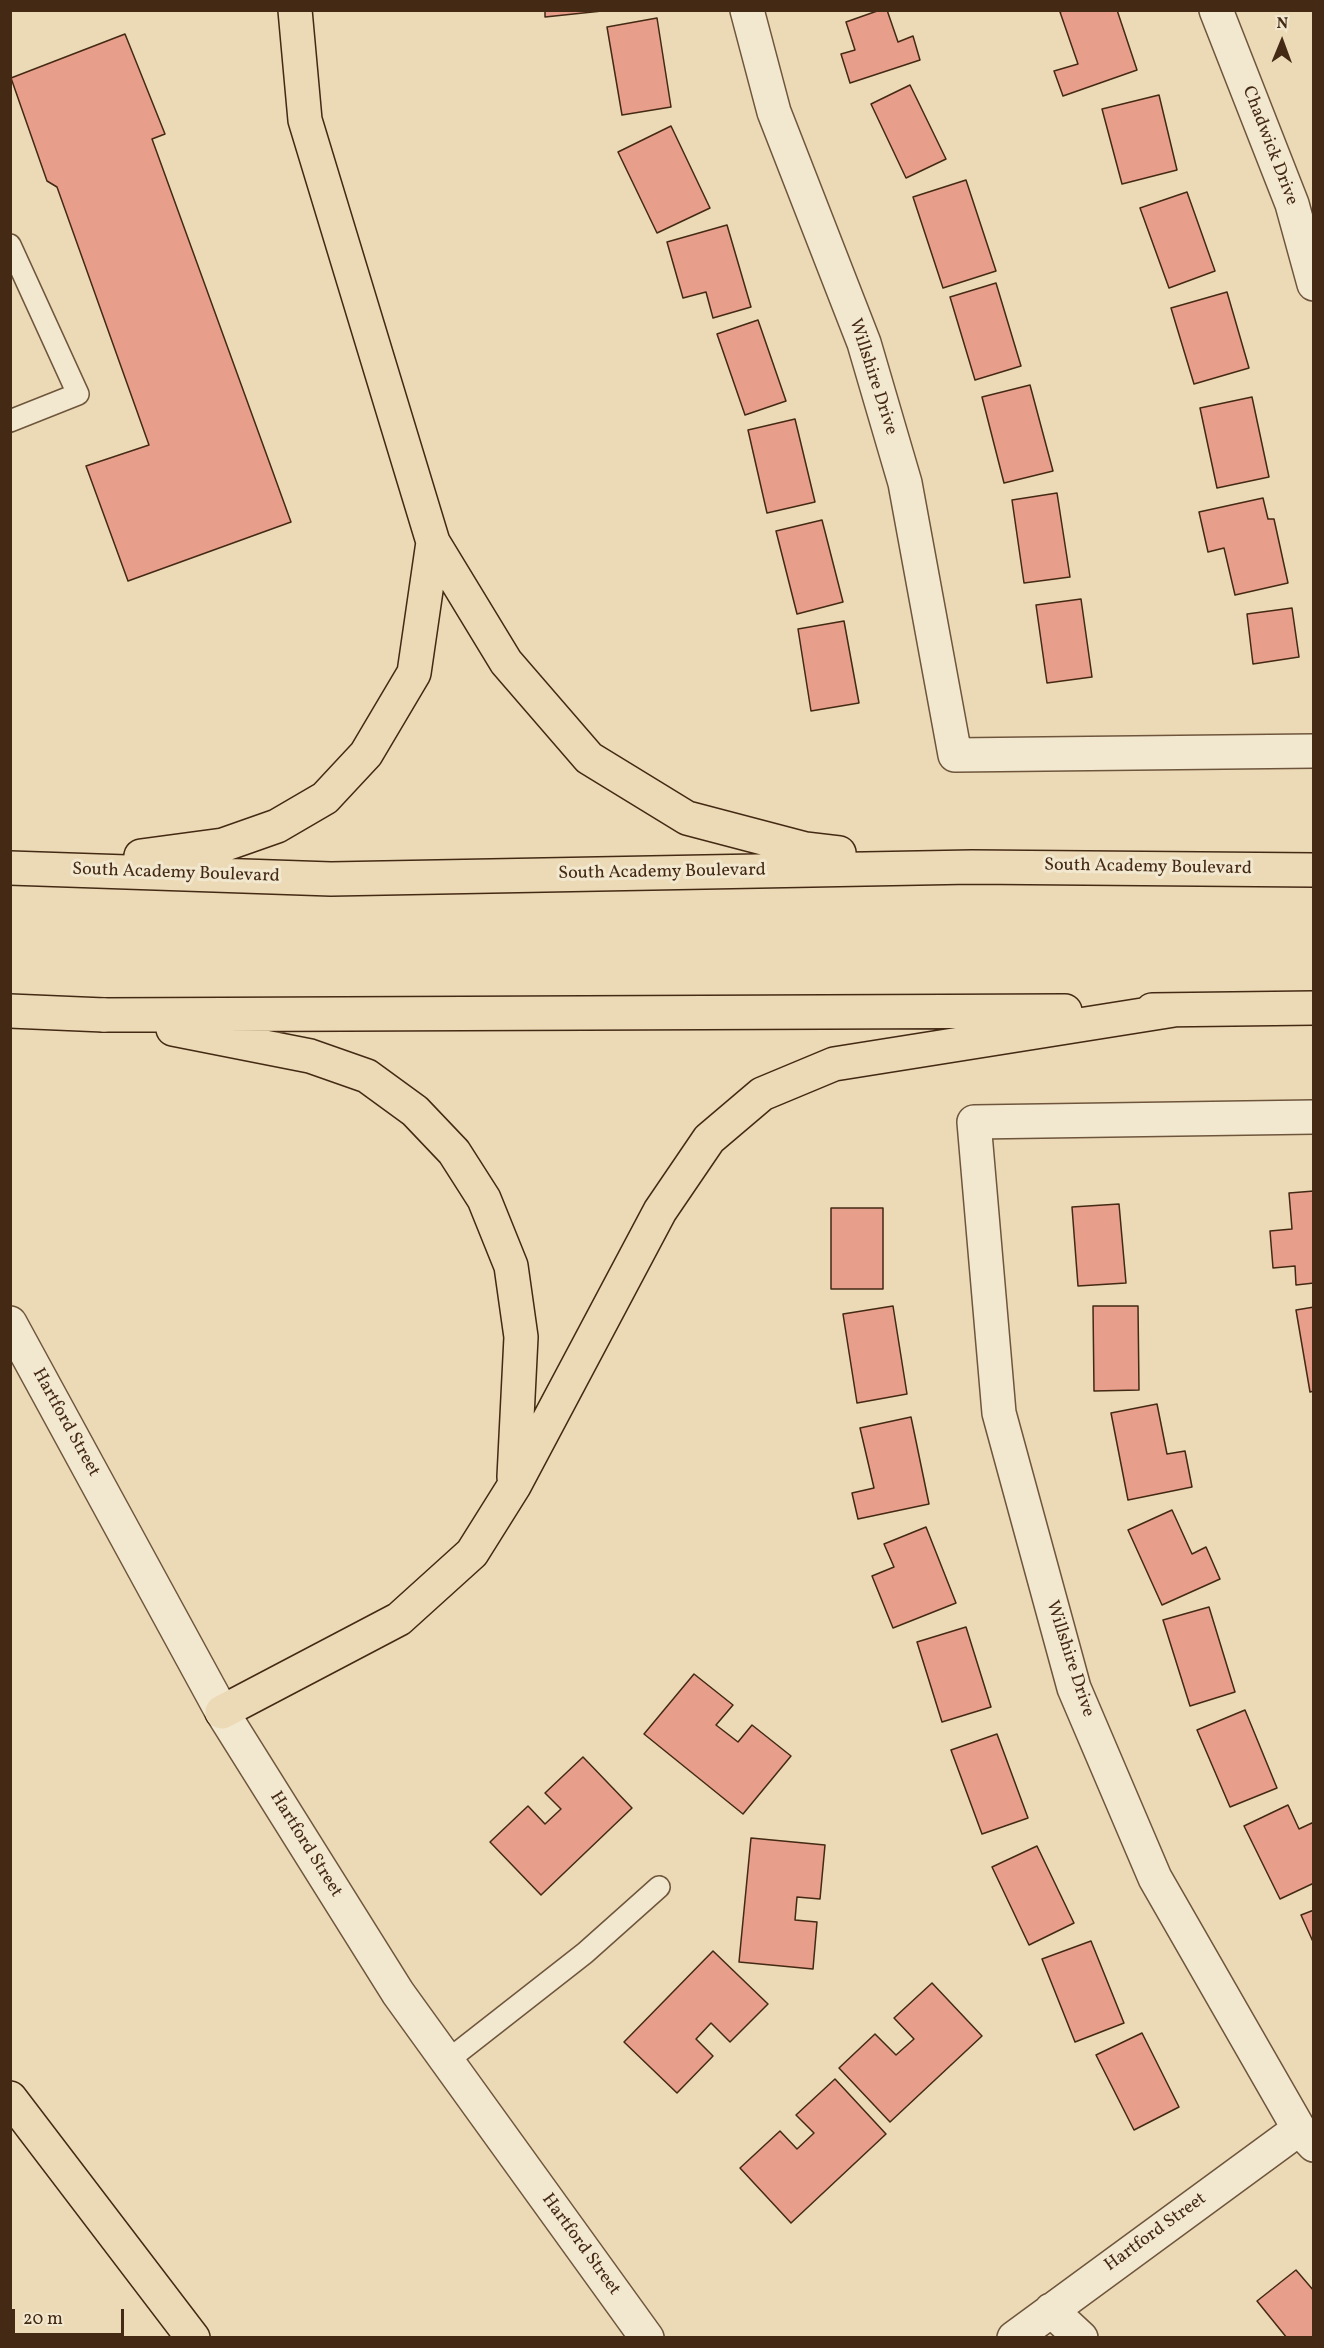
<!DOCTYPE html>
<style>
body{margin:0}
#map{position:relative;width:1324px;height:2348px;overflow:hidden;background:#ebdab5;font-family:Vollkorn,serif}
canvas{display:block}
.frame{position:absolute;inset:0;border:12px solid #442914;pointer-events:none}
.north{position:absolute;left:1252px;top:12px;width:60px;height:60px;-webkit-text-stroke:4px #f2e7cf;paint-order:stroke;rotate:1deg;font-size:16px;font-weight:700;line-height:24px;text-align:center;color:#442914}
.north::after{content:'';display:block;margin:auto;width:21px;height:27px;background:#442914;clip-path:polygon(50% 0,100% 100%,50% 72%,0 100%)}
.scale{position:absolute;left:12px;top:2309px;width:112px;height:27px;box-sizing:border-box;border:3px solid #442914;border-top:0;padding-left:8px;font-size:18px;line-height:21px;white-space:nowrap;color:#442914;-webkit-text-stroke:4px #f2e7cf;paint-order:stroke}
</style>
<div id="map">
<canvas width="1324" height="2348"></canvas>
<div class="frame"></div>
<div class="north">N</div>
<div class="scale">20 m</div>
</div>
<script>
const context = document.querySelector('canvas').getContext('2d');
context.lineJoin = 'round';
function paint(path, color) { context.fillStyle = color; context.fill(path, 'evenodd'); }
function stroke(path, color, width, dash) { context.strokeStyle = color; context.lineWidth = width; context.lineCap = dash ? 'butt' : 'round'; context.setLineDash(dash || []); context.stroke(path); }
function write(font, color, halo, rows, align = 'center') {
  context.font = font + ' Vollkorn,serif'; context.lineWidth = 6; context.setLineDash([]); context.textBaseline = 'middle'; context.strokeStyle = halo; context.fillStyle = color; for (const [text, x, y, turn = 0] of rows) {
    context.save(); context.translate(x, y); context.rotate((+turn || 0) * Math.PI / 180); context.textAlign = isNaN(turn) ? turn : align; if (halo) context.strokeText(text, 0, 0); context.fillText(text, 0, 0); context.restore();
  }
}
const building = new Path2D(`
 M545 10H602V11L545 17Z
 M880 10H887L898 42 913 36 920 60 850 83 841 54 855 50 846 22Z
 M1065 10H1117L1137 70 1063 96 1054 71 1078 64 1060 12Z
 M657 18 671 107 622 115 607 27Z
 M125 34 165 134 152 139 291 522 128 581 86 466 149 445 57 187 47 181 11 78Z
 M910 85 946 159 906 178 871 104Z
 M1159 95 1177 170 1122 184 1102 109Z
 M671 126 710 208 657 233 618 152Z
 M966 180 996 271 943 288 913 197Z
 M1187 192 1215 271 1169 288 1140 208Z
 M727 225 751 307 713 318 706 292 683 298 667 242Z
 M996 283 1021 366 975 380 950 297Z
 M1227 292 1249 368 1194 384 1171 308Z
 M758 320 786 401 745 415 717 334Z
 M1030 385 1053 471 1004 483 982 397Z
 M1252 397 1269 477 1217 488 1200 408Z
 M795 419 815 502 767 513 748 430Z
 M1057 493 1070 577 1024 583 1012 500Z
 M1263 498 1268 519H1274L1288 583 1235 595 1224 548 1208 552 1199 512Z
 M822 520 843 602 797 614 776 531Z
 M1081 599 1092 677 1047 683 1036 605Z
 M1292 608 1299 657 1253 664 1247 614Z
 M844 621 859 703 811 711 798 629Z
 M1314 1191V1283L1296 1285 1295 1266 1273 1268 1270 1231 1292 1229 1289 1193Z
 M1119 1204 1126 1283 1078 1286 1072 1207Z
 M831 1208H883V1289H831Z
 M893 1306 907 1394 857 1403 843 1314Z
 M1093 1306H1138L1139 1390 1094 1391Z
 M1314 1307V1391L1310 1392 1296 1310Z
 M1157 1404 1167 1454 1185 1451 1192 1487 1128 1500 1111 1413Z
 M911 1417 929 1504 858 1519 852 1493 874 1488 860 1428Z
 M1172 1510 1192 1554 1206 1547 1220 1579 1162 1605 1128 1530Z
 M926 1527 956 1603 893 1628 872 1576 894 1567 884 1544Z
 M1209 1607 1235 1692 1190 1706 1163 1620Z
 M966 1627 991 1707 942 1722 917 1642Z
 M694 1674 733 1705 716 1725 738 1742 752 1725 791 1756 743 1814 644 1734Z
 M1245 1710 1277 1788 1230 1807 1197 1730Z
 M997 1734 1028 1818 982 1834 951 1750Z
 M583 1757 632 1808 541 1895 490 1842 528 1806 545 1824 561 1809 545 1793Z
 M1288 1805 1299 1829 1314 1822V1883L1280 1899 1244 1826Z
 M751 1838 825 1845 820 1899 797 1897 795 1920 817 1922 813 1969 739 1962Z
 M1037 1846 1074 1923 1029 1945 992 1867Z
 M1314 1910V1944L1301 1915Z
 M1091 1941 1124 2023 1075 2042 1042 1959Z
 M713 1951 768 2004 730 2042 711 2023 696 2039 713 2056 677 2093 624 2042Z
 M932 1983 982 2036 890 2122 839 2068 875 2034 896 2055 914 2039 894 2018Z
 M1142 2033 1179 2107 1134 2130 1096 2055Z
 M835 2079 886 2134 791 2223 740 2168 780 2131 797 2149 814 2133 796 2115Z
 M1296 2270 1314 2291V2338H1287L1257 2301Z`);
const service = new Path2D(`
 M10 245 78 394 10 421
 M447 2061 585 1953 659 1887`);
const minor = new Path2D(`
 M747 10 774 112 864 343 905 483 955 755 1314 751
 M1216 10 1292 204 1314 284
 M1314 1117 974 1122 999 1413 1074 1688 1155 1878 1299 2129 1314 2145
 M222 1712 398 1993 647 2338
 M1051 2310 1081 2338
 M1014 2338 1299 2129`);
const tertiary = new Path2D(`
 M10 1323 222 1712`);
const trunk = new Path2D(`
 M10 1011 104 1015`);
const motorway = new Path2D(`
 M295 10 305 120 433 542 506 662 589 758 687 818 805 849 839 853
 M141 856 223 845 277 826 325 798 366 754 414 673 433 542
 M10 868 331 879 972 867 1314 870
 M1152 1010 1314 1008
 M104 1015 1065 1011
 M173 1029 310 1056 367 1076 415 1111 454 1152 484 1199 511 1266 521 1337 514 1477
 M222 1712 399 1619 472 1553 514 1486 660 1211 709 1139 762 1094 834 1064 1174 1010
 M10 2098 193 2338`);
const streetNames = [
 ["Chadwick Drive",1269,146,69],
 ["Willshire Drive",872,377,72],
 ["South Academy Boulevard",1148,868,1],
 ["South Academy Boulevard",662,873,-1],
 ["South Academy Boulevard",176,874,2],
 ["Hartford Street",65,1423,61],
 ["Willshire Drive",1069,1659,72],
 ["Hartford Street",305,1845,58],
 ["Hartford Street",1156,2233,-36],
 ["Hartford Street",580,2245,54]
];
paint(building, '#e79f8b');
stroke(building, '#442914', 1.5);
stroke(service, '#6e553c', 24);
stroke(minor, '#6e553c', 36);
stroke(tertiary, '#6e553c', 36);
stroke(trunk, '#442914', 36);
stroke(motorway, '#442914', 36);
stroke(service, '#f2e7cf', 21);
stroke(minor, '#f2e7cf', 33);
stroke(tertiary, '#f2e7cf', 33);
stroke(trunk, '#ebdab5', 33);
stroke(motorway, '#ebdab5', 33);
write('18px', '#442914', '#f2e7cf', streetNames);
</script>
